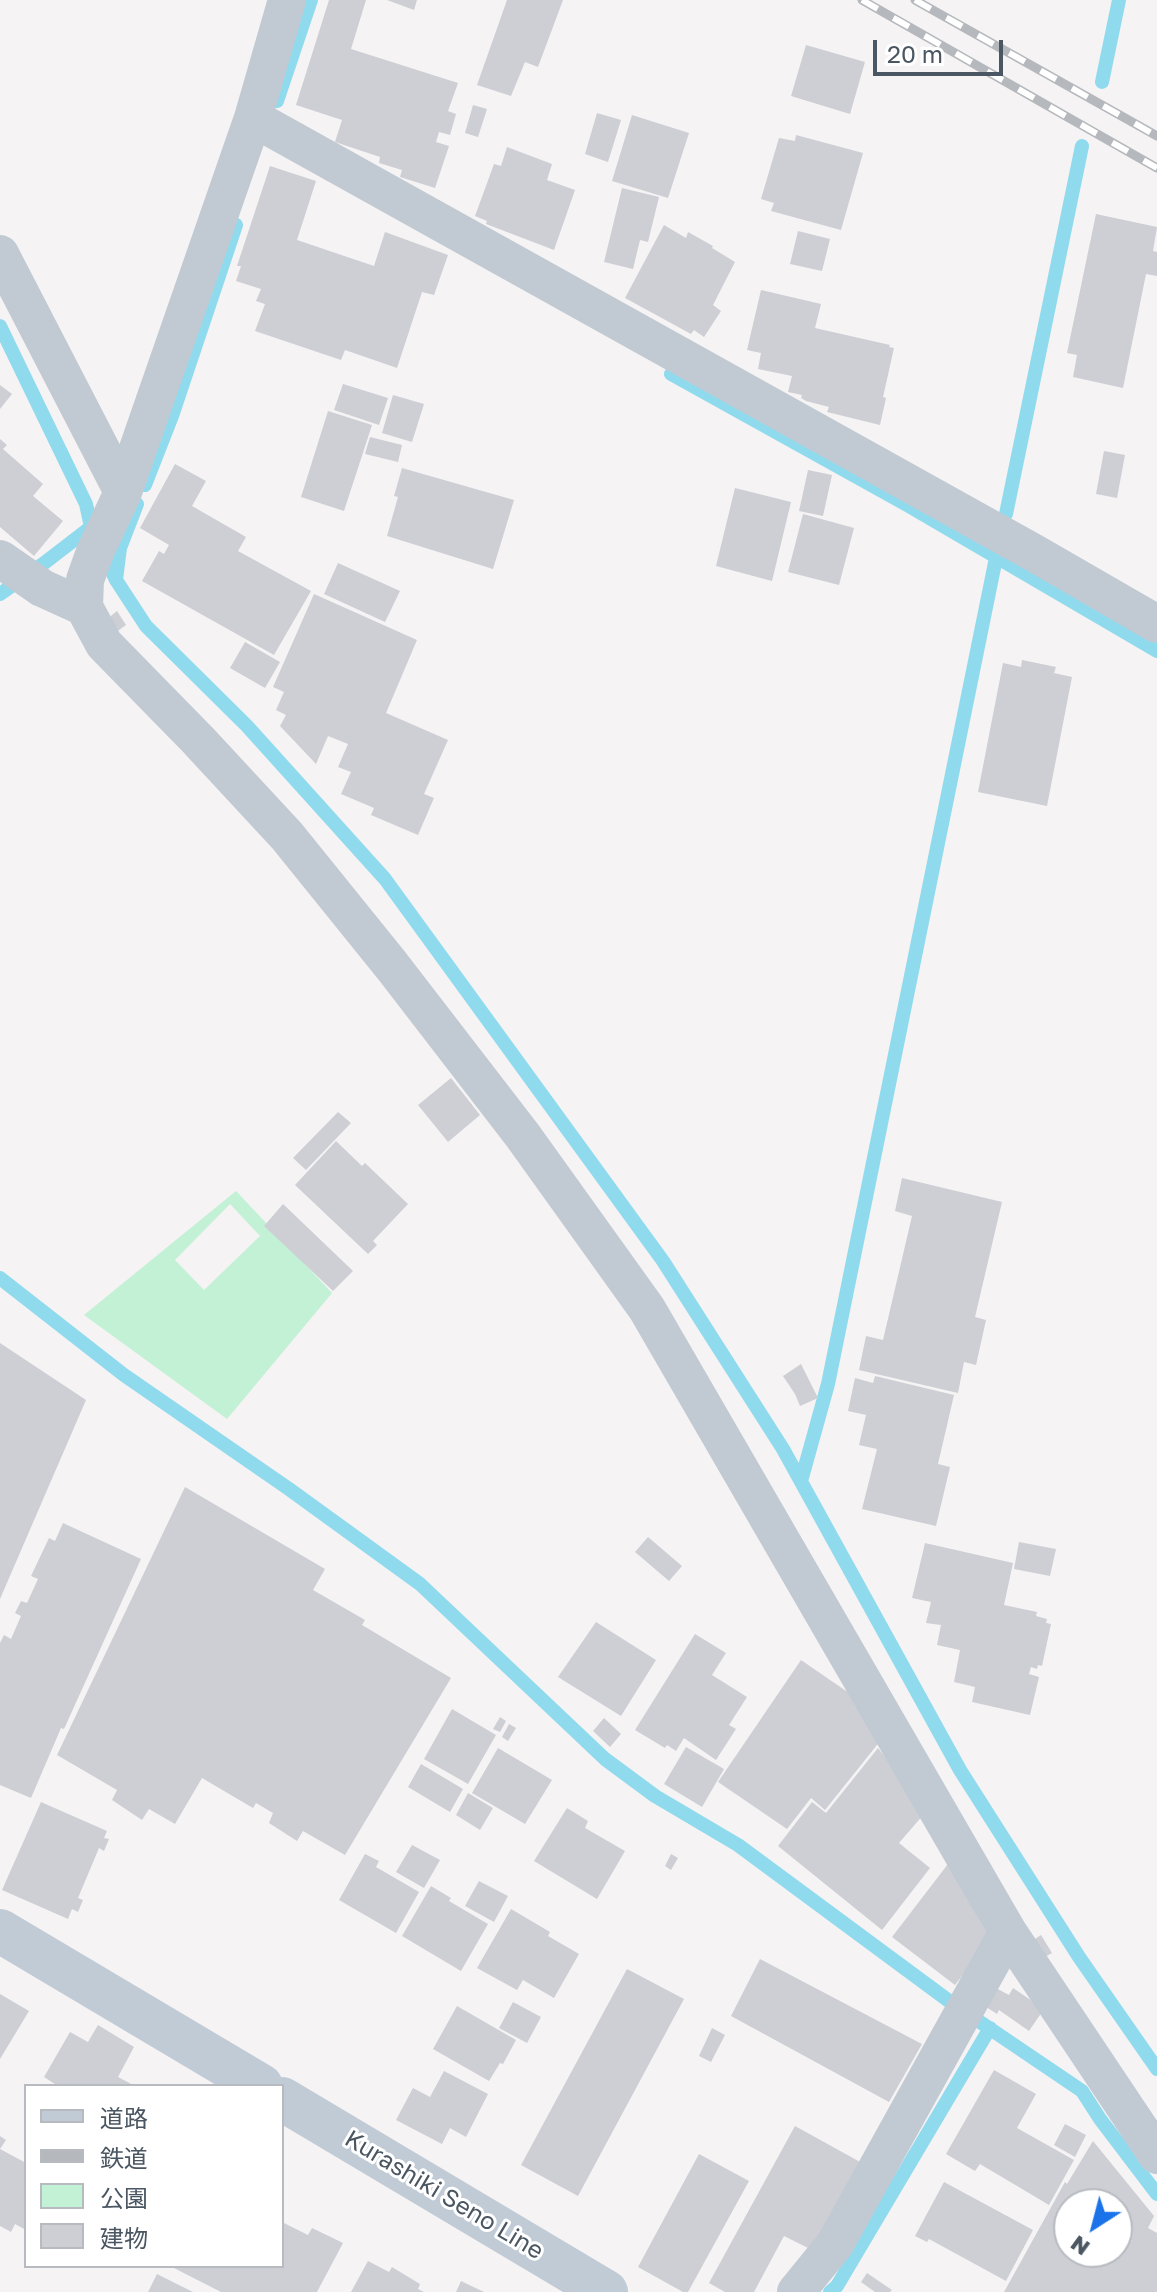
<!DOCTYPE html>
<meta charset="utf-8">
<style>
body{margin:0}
#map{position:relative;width:1157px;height:2292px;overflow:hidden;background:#f5f3f3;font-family:"Golos Text","Noto Sans JP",sans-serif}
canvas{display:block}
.legend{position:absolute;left:24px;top:2084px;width:260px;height:184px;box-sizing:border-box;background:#fff;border:2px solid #b7bbc0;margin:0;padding:10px 14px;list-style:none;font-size:24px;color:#4a5661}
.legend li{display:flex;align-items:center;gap:16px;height:40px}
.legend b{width:40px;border:2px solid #b7bbc0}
.north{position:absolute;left:1053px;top:2188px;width:80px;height:80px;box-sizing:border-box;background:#fff;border:2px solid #b7bbc0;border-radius:50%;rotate:216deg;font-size:22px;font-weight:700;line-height:32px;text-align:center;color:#4a5661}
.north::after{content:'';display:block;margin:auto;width:28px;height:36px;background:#1a73e8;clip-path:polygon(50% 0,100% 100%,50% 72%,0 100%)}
.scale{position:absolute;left:873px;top:40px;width:130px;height:36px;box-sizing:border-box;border:4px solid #4a5661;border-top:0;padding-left:10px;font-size:24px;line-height:28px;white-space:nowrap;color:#4a5661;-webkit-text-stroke:6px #fff;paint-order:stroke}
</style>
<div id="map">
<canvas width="1157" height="2292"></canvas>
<ul class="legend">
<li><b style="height:10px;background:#c1cbd6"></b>道路</li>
<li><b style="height:10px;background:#b5b8bd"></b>鉄道</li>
<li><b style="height:22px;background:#c3f1d5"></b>公園</li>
<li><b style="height:22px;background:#cdcfd5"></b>建物</li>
</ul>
<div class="north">N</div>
<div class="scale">20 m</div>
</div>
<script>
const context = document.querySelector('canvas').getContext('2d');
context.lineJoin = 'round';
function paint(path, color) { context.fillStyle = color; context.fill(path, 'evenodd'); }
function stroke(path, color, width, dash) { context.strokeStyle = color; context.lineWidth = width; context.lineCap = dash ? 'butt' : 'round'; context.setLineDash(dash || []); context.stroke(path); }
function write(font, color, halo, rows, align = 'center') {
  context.font = font + ' "Golos Text",sans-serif'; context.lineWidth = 6; context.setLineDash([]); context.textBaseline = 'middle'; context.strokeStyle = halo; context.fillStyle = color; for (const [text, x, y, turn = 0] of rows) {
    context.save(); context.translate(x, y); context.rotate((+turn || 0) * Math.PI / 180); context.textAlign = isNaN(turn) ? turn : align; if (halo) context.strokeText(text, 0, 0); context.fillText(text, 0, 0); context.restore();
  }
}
const green = new Path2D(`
 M236 1191 332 1293 227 1419 84 1315ZM230 1204 260 1236 204 1290 175 1260Z`);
const stream = new Path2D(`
 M1102 82 1119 0
 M277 101 311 0
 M0 326 86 504 91 527 116 580 146 626 247 726 385 879 663 1261 783 1449 960 1770 1079 1957 1157 2069
 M671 374 907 505 1157 651
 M145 485 172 416 236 225
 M1006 514 1082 146
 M116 580 120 548 137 504
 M0 594 43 564 91 527
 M0 1278 124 1375 289 1489 420 1584 605 1759 655 1796 738 1845 949 2001 1082 2091 1100 2119 1157 2194
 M801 1481 828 1384 997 553
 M830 2292 837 2286 990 2028`);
const building = new Path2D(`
 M329 0H366L351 49 458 83 448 111 456 114 450 135 439 132 436 142 449 146 435 188 400 177 402 170 379 163 380 157 335 142 342 120 296 105Z
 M387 0H417L414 10Z
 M507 0H563L538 67 525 62 511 96 477 85Z
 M806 45 865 62 850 114 791 96Z
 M473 105 487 109 478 137 465 133Z
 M597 113 621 120 608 162 585 154Z
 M632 115 689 133 668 198 612 181Z
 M796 135 863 153 841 230 771 211 774 203 761 199 779 138 795 141Z
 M507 147 552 164 547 180 575 190 554 250 486 224 487 221 475 216 494 164 501 166Z
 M270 166 316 181 297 240 374 266 385 232 448 255 434 295 422 292 397 368 345 350 341 360 255 331 265 304 256 301 261 289 236 281 241 266H237Z
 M622 188 659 197 648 242 640 240 633 269 604 262Z
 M1096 214 1157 227 1153 251 1157 252V276L1146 274 1123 388 1073 377 1077 355 1067 353Z
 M664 225 686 238 688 232 713 246 712 248 735 262 713 305 721 311 704 337 694 330 691 334 625 298Z
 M798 231 830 239 822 271 790 264Z
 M761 290 821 304 815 328 890 345 889 347 894 348 883 397 886 398 880 425 827 412 829 407 806 401 801 398 802 395 788 392 792 376 758 369 761 353 747 350Z
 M343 384 388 398 379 425 334 410Z
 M0 385 12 394 0 409Z
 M393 395 424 404 412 442 382 433Z
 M328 411 372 425 344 511 301 497Z
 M370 437 402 445 398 462 365 454Z
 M0 439 7 445 3 449 43 484 33 496 63 521 34 556 0 527Z
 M1104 451 1125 455 1117 498 1096 494Z
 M175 464 206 481 192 506 246 537 238 551 311 591 274 655 142 581 159 551 164 554 169 545 140 528Z
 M402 468 514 500 493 569 387 536 398 497 394 496Z
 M808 470 832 475 823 516 799 511Z
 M735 488 791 502 772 581 716 566Z
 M803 514 854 528 839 585 788 572Z
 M338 563 400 591 385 622 324 594Z
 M314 594 417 640 386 713 448 740 424 794 434 798 418 835 371 815 374 808 341 794 351 772 338 767 348 744 328 736 316 764 280 726 286 715 276 710 284 692 273 687Z
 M117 611 126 625 115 633 106 620Z
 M245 642 280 662 265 688 230 668Z
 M1022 660 1056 667 1054 673 1072 677 1047 806 978 792 1003 663 1021 667Z
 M451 1078 480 1115 448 1142 418 1105Z
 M338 1112 351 1123 306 1170 293 1158Z
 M336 1141 362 1166 365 1163 408 1204 373 1241 377 1245 368 1254 295 1185Z
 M902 1178 1002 1202 975 1317 986 1320 976 1365 964 1362 958 1393 859 1370 866 1336 883 1340 912 1216 895 1211Z
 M283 1204 353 1271 333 1291 264 1226Z
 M0 1343 86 1400 0 1599Z
 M801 1364 818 1398 800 1406 795 1394 783 1376Z
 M875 1376 954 1395 938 1464 950 1467 936 1526 862 1509 877 1449 859 1445 866 1415 848 1411 855 1378 873 1383Z
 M185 1487 325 1569 313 1590 365 1620 362 1625 451 1678 345 1855 303 1831 297 1841 269 1823 273 1813 256 1803 253 1808 202 1778 175 1824 149 1809 142 1820 112 1800 117 1790 57 1755Z
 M63 1523 141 1559 64 1729 61 1728 31 1798 0 1785V1643L4 1635 11 1639 21 1616 15 1613 21 1601 27 1603 38 1579 31 1576 49 1538 55 1541Z
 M648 1537 682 1566 669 1581 635 1552Z
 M1019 1542 1056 1549 1050 1576 1014 1569Z
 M925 1543 1013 1563 1004 1605 1037 1612 1036 1616 1047 1619 1046 1623 1051 1624 1042 1666 1038 1665 1037 1669 1031 1667 1029 1674 1039 1677 1030 1715 972 1702 975 1687 954 1682 960 1650 937 1645 941 1625 926 1623 931 1602 912 1598Z
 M596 1622 656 1660 621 1716 558 1677Z
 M695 1634 726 1653 712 1675 747 1697 729 1725 736 1729 716 1760 684 1738 676 1751 667 1745 665 1748 635 1730Z
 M801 1660 849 1693 881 1740 825 1810 811 1798 787 1829 718 1782Z
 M452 1709 496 1735 468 1784 424 1759Z
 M500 1717 506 1721 500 1732 493 1729Z
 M604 1718 621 1734 610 1747 593 1731Z
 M509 1724 516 1728 508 1741 502 1737Z
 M686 1747 724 1769 702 1807 664 1784Z
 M498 1748 552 1780 525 1824 472 1793Z
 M878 1748 899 1775 924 1814 899 1843 930 1868 882 1930 778 1846 812 1802 826 1813Z
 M421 1764 463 1789 450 1812 408 1787Z
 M468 1793 493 1808 480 1830 456 1815Z
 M41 1802 107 1831 104 1838 109 1839 104 1851 99 1848 78 1898 83 1900 78 1912 72 1909 68 1919 2 1890Z
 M567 1808 588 1821 585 1828 625 1851 597 1899 534 1861Z
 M412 1845 440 1860 424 1888 396 1872Z
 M365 1854 379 1861 376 1867 419 1892 396 1933 339 1900Z
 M671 1854 678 1858 671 1870 665 1866Z
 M948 1864 990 1939 955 1985 892 1937Z
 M479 1881 508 1896 494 1922 465 1906Z
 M431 1886 451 1898 449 1901 488 1924 461 1971 402 1936Z
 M511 1909 550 1932 548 1936 579 1954 554 1998 523 1980 517 1990 477 1968Z
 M1041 1935 1052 1953 1040 1960 1029 1943Z
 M760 1959 922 2044 889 2102 731 2016Z
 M627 1969 684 1999 578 2196 521 2165Z
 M994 1987 1009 1995 1013 1988 1044 2009 1029 2031 999 2010 997 2014 983 2005Z
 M0 1994 29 2011 0 2059Z
 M513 2002 541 2017 527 2043 499 2028Z
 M457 2006 516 2040 503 2064 500 2063 489 2081 433 2049Z
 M98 2025 134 2047 118 2077 135 2086H58L44 2077 70 2032 88 2042Z
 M712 2028 725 2035 711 2062 699 2056Z
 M994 2070 1036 2094 1017 2128 1074 2160 1049 2205 980 2164 975 2171 946 2154Z
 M444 2071 488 2094 466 2137 450 2128 442 2144 396 2120 413 2088 430 2097Z
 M1065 2124 1086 2135 1075 2157 1054 2145Z
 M795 2126 862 2163 814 2251 784 2236 754 2292H725L709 2283Z
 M0 2136 6 2140 0 2149 26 2163V2230L15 2224 11 2232 0 2226Z
 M1093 2141 1154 2216 1148 2228 1157 2233V2292H1004L1065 2182 1067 2184ZM1069 2204H1117V2252H1069Z
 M699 2154 749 2181 688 2292H683L638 2267Z
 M944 2182 1033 2230 1006 2281 929 2239 927 2242 915 2236Z
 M282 2222 308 2235 312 2228 343 2243 317 2292H221L170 2266H282Z
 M368 2261 389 2272 392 2267 420 2284 418 2289 424 2292H351Z
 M867 2273 892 2290 890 2292H875L861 2282Z
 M157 2274 193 2292H148Z
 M461 2281 484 2292H456Z`);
const street = new Path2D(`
 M253 118 1036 554 1157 624
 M0 254 123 492
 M0 559 42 588 84 607 104 644 198 740 287 836 392 966 523 1136 647 1309 1008 1932 1157 2155
 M84 607 85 580 95 552 123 492 253 118 287 0
 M796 2292 835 2244 1008 1932`);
const secondary = new Path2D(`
 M0 1931 261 2086
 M282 2099 606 2292`);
const rail = new Path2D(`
 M862 0 1157 168
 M915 0 1157 136`);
const streetNames = [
 ["Kurashiki Seno Line",444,2195,31]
];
paint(green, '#c3f1d5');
stroke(stream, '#90daee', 14);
paint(building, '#cdcfd5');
stroke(street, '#c1cad2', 38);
stroke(secondary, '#c1cbd6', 44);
stroke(rail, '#b5b8bd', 9);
stroke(rail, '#fff', 6, [18]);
write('24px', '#4a5661', '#fff', streetNames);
</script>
